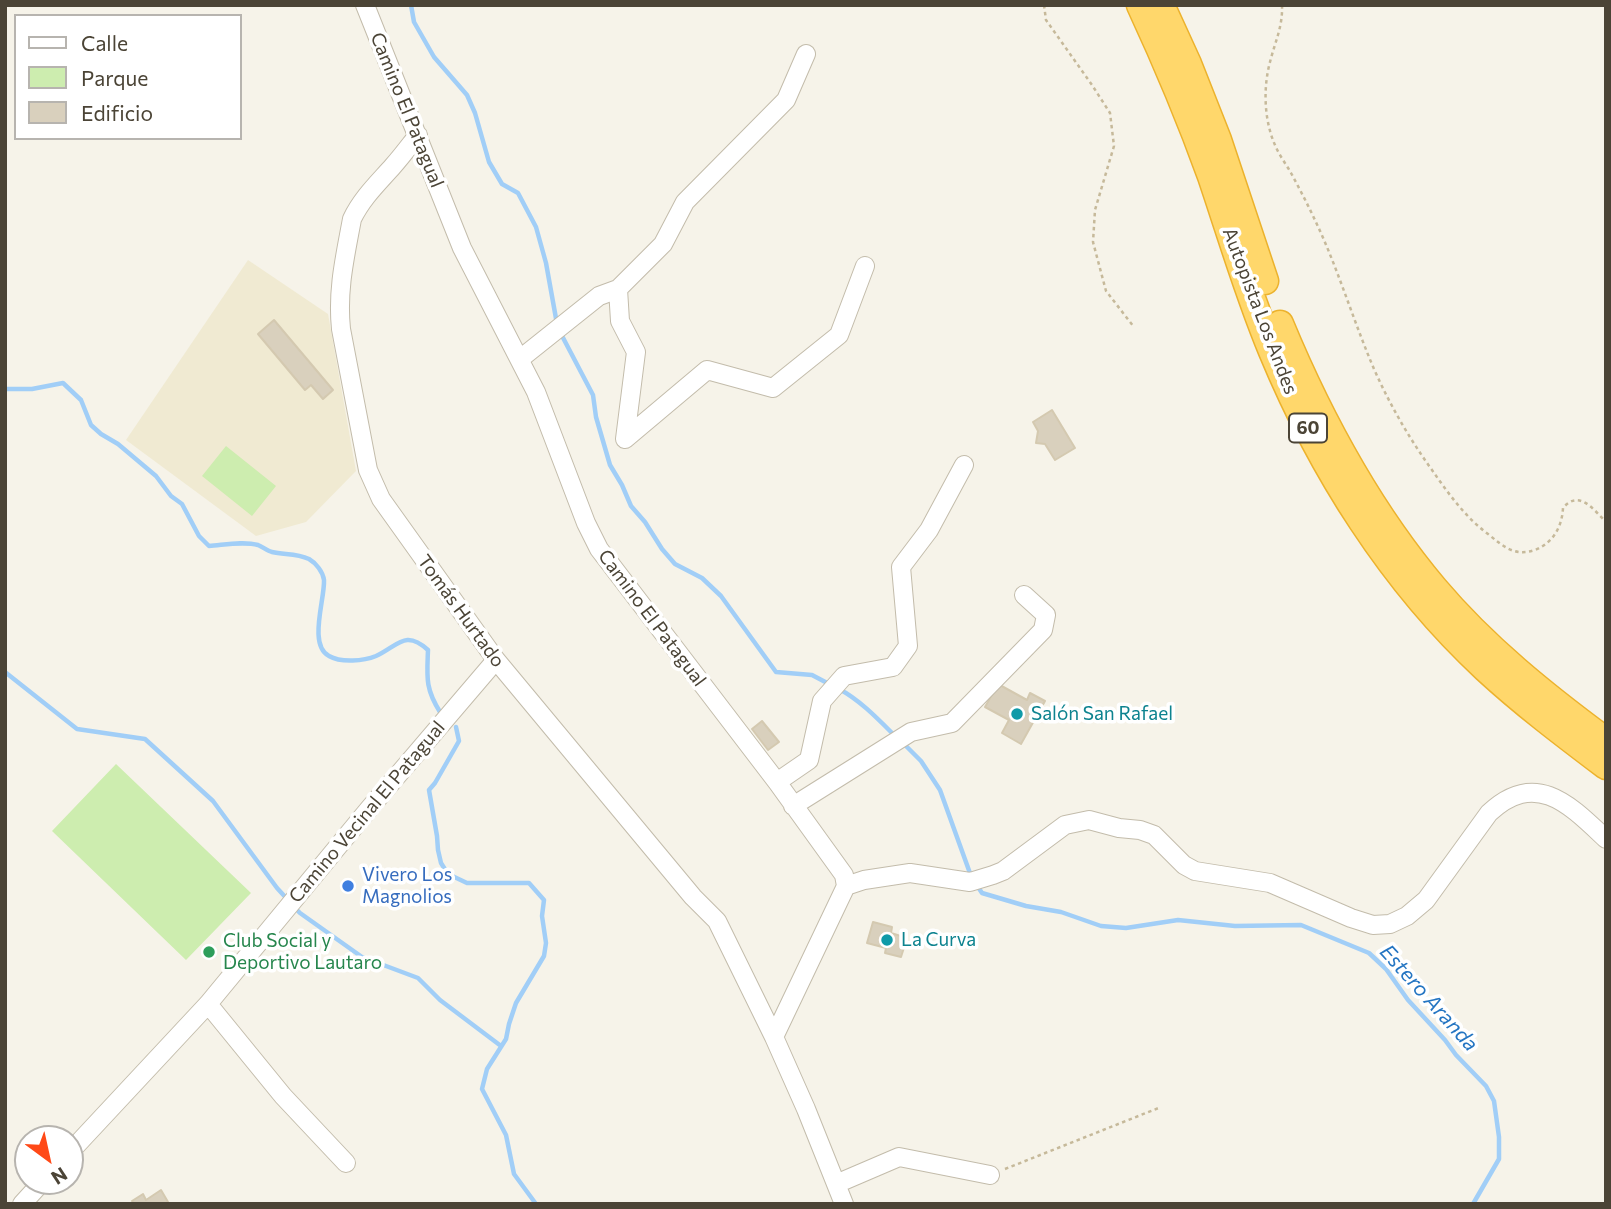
<!DOCTYPE html>
<meta charset="utf-8">
<style>
body{margin:0}
#map{position:relative;width:1611px;height:1209px;overflow:hidden;background:#f6f3e9;font-family:Commissioner,sans-serif}
canvas{display:block}
.frame{position:absolute;inset:0;border:7px solid #4b4436;pointer-events:none}
.legend{position:absolute;left:14px;top:14px;width:228px;height:126px;box-sizing:border-box;background:#fff;border:2px solid #b7b4af;margin:0;padding:9px 12px;list-style:none;font-size:21px;color:#4b4436}
.legend li{display:flex;align-items:center;gap:14px;height:35px}
.legend b{width:35px;border:2px solid #b7b4af}
.north{position:absolute;left:14px;top:1125px;width:70px;height:70px;box-sizing:border-box;background:#fff;border:2px solid #b7b4af;border-radius:50%;rotate:147deg;font-size:19px;font-weight:700;line-height:28px;text-align:center;color:#4b4436}
.north::after{content:'';display:block;margin:auto;width:24px;height:32px;background:#ff4917;clip-path:polygon(50% 0,100% 100%,50% 72%,0 100%)}
</style>
<div id="map">
<canvas width="1611" height="1209"></canvas>
<div class="frame"></div>
<ul class="legend">
<li><b style="height:9px;background:#fff"></b>Calle</li>
<li><b style="height:19px;background:#cdedaf"></b>Parque</li>
<li><b style="height:19px;background:#d9d0bd"></b>Edificio</li>
</ul>
<div class="north">N</div>
</div>
<script>
const context = document.querySelector('canvas').getContext('2d');
context.lineJoin = 'round';
function paint(path, color) { context.fillStyle = color; context.fill(path, 'evenodd'); }
function stroke(path, color, width, dash) { context.strokeStyle = color; context.lineWidth = width; context.lineCap = dash ? 'butt' : 'round'; context.setLineDash(dash || []); context.stroke(path); }
function write(font, color, halo, rows, align = 'center') {
  context.font = font + ' Commissioner,sans-serif'; context.lineWidth = 7; context.setLineDash([]); context.textBaseline = 'middle'; context.strokeStyle = halo; context.fillStyle = color; for (const [text, x, y, turn = 0] of rows) {
    context.save(); context.translate(x, y); context.rotate((+turn || 0) * Math.PI / 180); context.textAlign = isNaN(turn) ? turn : align; if (halo) context.strokeText(text, 0, 0); context.fillText(text, 0, 0); context.restore();
  }
}
const education = new Path2D(`
 M248 260 328 314 356 471 306 522 256 536 126 440Z`);
const green = new Path2D(`
 M226 446 276 486 252 516 202 476Z
 M116 764 251 893 186 960 52 831Z`);
const stream = new Path2D(`
 M411 5 414 22 434 57 467 95 475 113 489 162 502 184 518 193 536 227 546 263 557 324
 M560 332 593 395 596 417 610 465 622 485 631 506 645 522 662 549 675 564 702 578 721 596 776 672 812 675 831 685
 M5 389H32L63 383 81 400 91 425 101 434 118 444 156 476 171 496 182 504 199 536 209 546C224 545 243 541 258 545 263 547 267 551 272 552 284 555 296 553 309 559 316 563 323 572 324 580 325 599 308 645 329 656 341 663 364 661 376 656 398 646 405 629 428 650 427 677 425 688 440 712
 M5 672 77 729 145 739 213 801 277 888 288 900
 M839 689C860 700 879 720 896 737
 M456 727 459 741 435 783 429 790 437 836 438 850 441 863 448 874 467 883H529L544 900 542 916 546 943 544 956 516 1003 509 1024 506 1039 487 1069 482 1089 506 1135 514 1174 536 1204
 M903 743 921 761 940 790 971 876
 M976 884 982 893 1026 906 1061 912 1101 926 1126 928 1178 920 1235 926 1301 925 1369 953 1386 969 1408 1000 1445 1040 1456 1055 1486 1086 1494 1101 1499 1137V1159L1473 1204
 M294 907 300 913 362 957 418 978 440 1000 501 1046`);
const building = new Path2D(`
 M274 320 333 390 323 399 311 385 305 390 258 334Z
 M1052 410 1075 448 1055 460 1045 444 1036 443 1038 431 1033 422Z
 M998 684 1027 700 1030 693 1045 701 1021 744 1002 733 1009 720 985 707Z
 M762 721 779 742 768 750 752 729Z
 M873 922 892 927 891 933 907 938 901 957 885 953 886 948 867 943Z
 M161 1190 168 1202 166 1204H134L132 1201 143 1194 146 1200Z`);
const path = new Path2D(`
 M1044 5 1046 20 1092 85 1110 113 1114 146 1095 210 1093 242 1106 291 1134 327
 M1282 5C1283 26 1275 42 1270 62 1263 88 1264 120 1275 145 1279 155 1286 164 1291 173 1303 195 1314 217 1324 240 1342 282 1356 327 1374 369 1390 405 1409 438 1432 470 1448 493 1465 517 1488 534 1503 546 1514 557 1535 550 1553 543 1562 527 1563 508 1579 489 1593 509 1606 522
 M1005 1169 1161 1107`);
const minor = new Path2D(`
 M365 5 462 248 536 392 586 523 599 549 777 782 844 875 846 886 774 1037 806 1109 844 1204
 M418 135C410 145 402 156 393 166 378 183 362 198 352 219 345 257 337 290 341 329L368 470 381 499 496 660 693 897 717 921 774 1037
 M618 289 620 321 636 352 625 439 707 370 773 388 839 335 865 266
 M520 359 599 296 618 289 663 244 685 202 786 100 806 54
 M777 782 809 760 822 701 844 676 893 667 908 646 901 567 929 530 964 465
 M793 806 911 732 952 723 1043 630 1046 615 1024 595
 M846 886 864 880 910 873 970 882 993 875 1003 871 1065 825 1089 820 1119 828 1140 830 1154 835 1184 865 1195 871 1270 883 1351 918 1373 925 1390 924 1407 916 1426 900 1489 813C1536 769 1570 805 1606 839
 M208 1004 283 1096 346 1163
 M70 1152 208 1004 368 810 496 660
 M836 1184 899 1157 990 1175
 M22 1204 43 1181`);
const highway = new Path2D(`
 M1140 5C1166 61 1190 118 1211 176 1231 235 1248 294 1272 351 1321 469 1392 582 1486 669 1524 704 1565 735 1606 766
 M1161 5 1188 64 1218 140 1265 281
 M1280 324C1319 418 1369 511 1435 589 1484 647 1545 696 1606 741`);
const markers = [
 [1017,714,7,"#0f9aa8"],
 [348,886,7,"#3f7fe0"],
 [887,940,7,"#0f9aa8"],
 [209,952,7,"#2e9e5b"]
];
const shields = [
 [1308,428,38]
];
const shieldNames = [
 ["60",1308,428]
];
const streetNames = [
 ["Camino El Patagual",407,110,68],
 ["Autopista Los Andes",1260,311,69],
 ["Tomás Hurtado",461,611,54],
 ["Camino El Patagual",652,618,53],
 ["Camino Vecinal El Patagual",367,812,-50]
];
const cultureNames = [
 ["Salón San Rafael",1031,714],
 ["La Curva",901,940]
];
const shopNames = [
 ["Vivero Los",362,875],
 ["Magnolios",362,897]
];
const leisureNames = [
 ["Club Social y",223,941],
 ["Deportivo Lautaro",223,963]
];
const waterNames = [
 ["Estero Aranda",1429,998,48]
];
paint(education, '#f0ead2');
paint(green, '#cdedaf');
stroke(stream, '#a1cef7', 4.5);
paint(building, '#d9d0bd');
stroke(building, '#d4c9b0', 2);
stroke(minor, '#c3bcab', 20);
stroke(highway, '#ecb22d', 29);
stroke(path, '#c6b99a', 2.5, [3.5, 3.5]);
stroke(minor, '#fff', 18);
stroke(highway, '#ffd76b', 26);
for (const [x, y, r, color] of markers) { const dot = new Path2D(); dot.arc(x, y, r, 0, 2 * Math.PI); context.fillStyle = color; context.fill(dot); stroke(dot, '#fff', 2.5); }
for (const [x, y, w] of shields) { const box = new Path2D(); box.roundRect(x - w / 2, y - 14.5, w, 29, 5); context.fillStyle = '#fff'; context.fill(box); stroke(box, '#4b4436', 2); }
write('bold 18px', '#4b4436', null, shieldNames);
write('19px', '#4b4436', '#fff', streetNames);
write('19px', '#0d838f', '#fff', cultureNames, 'left');
write('19px', '#366cbe', '#fff', shopNames, 'left');
write('19px', '#27864d', '#fff', leisureNames, 'left');
write('italic 21px', '#2475c2', '#fff', waterNames);
</script>
